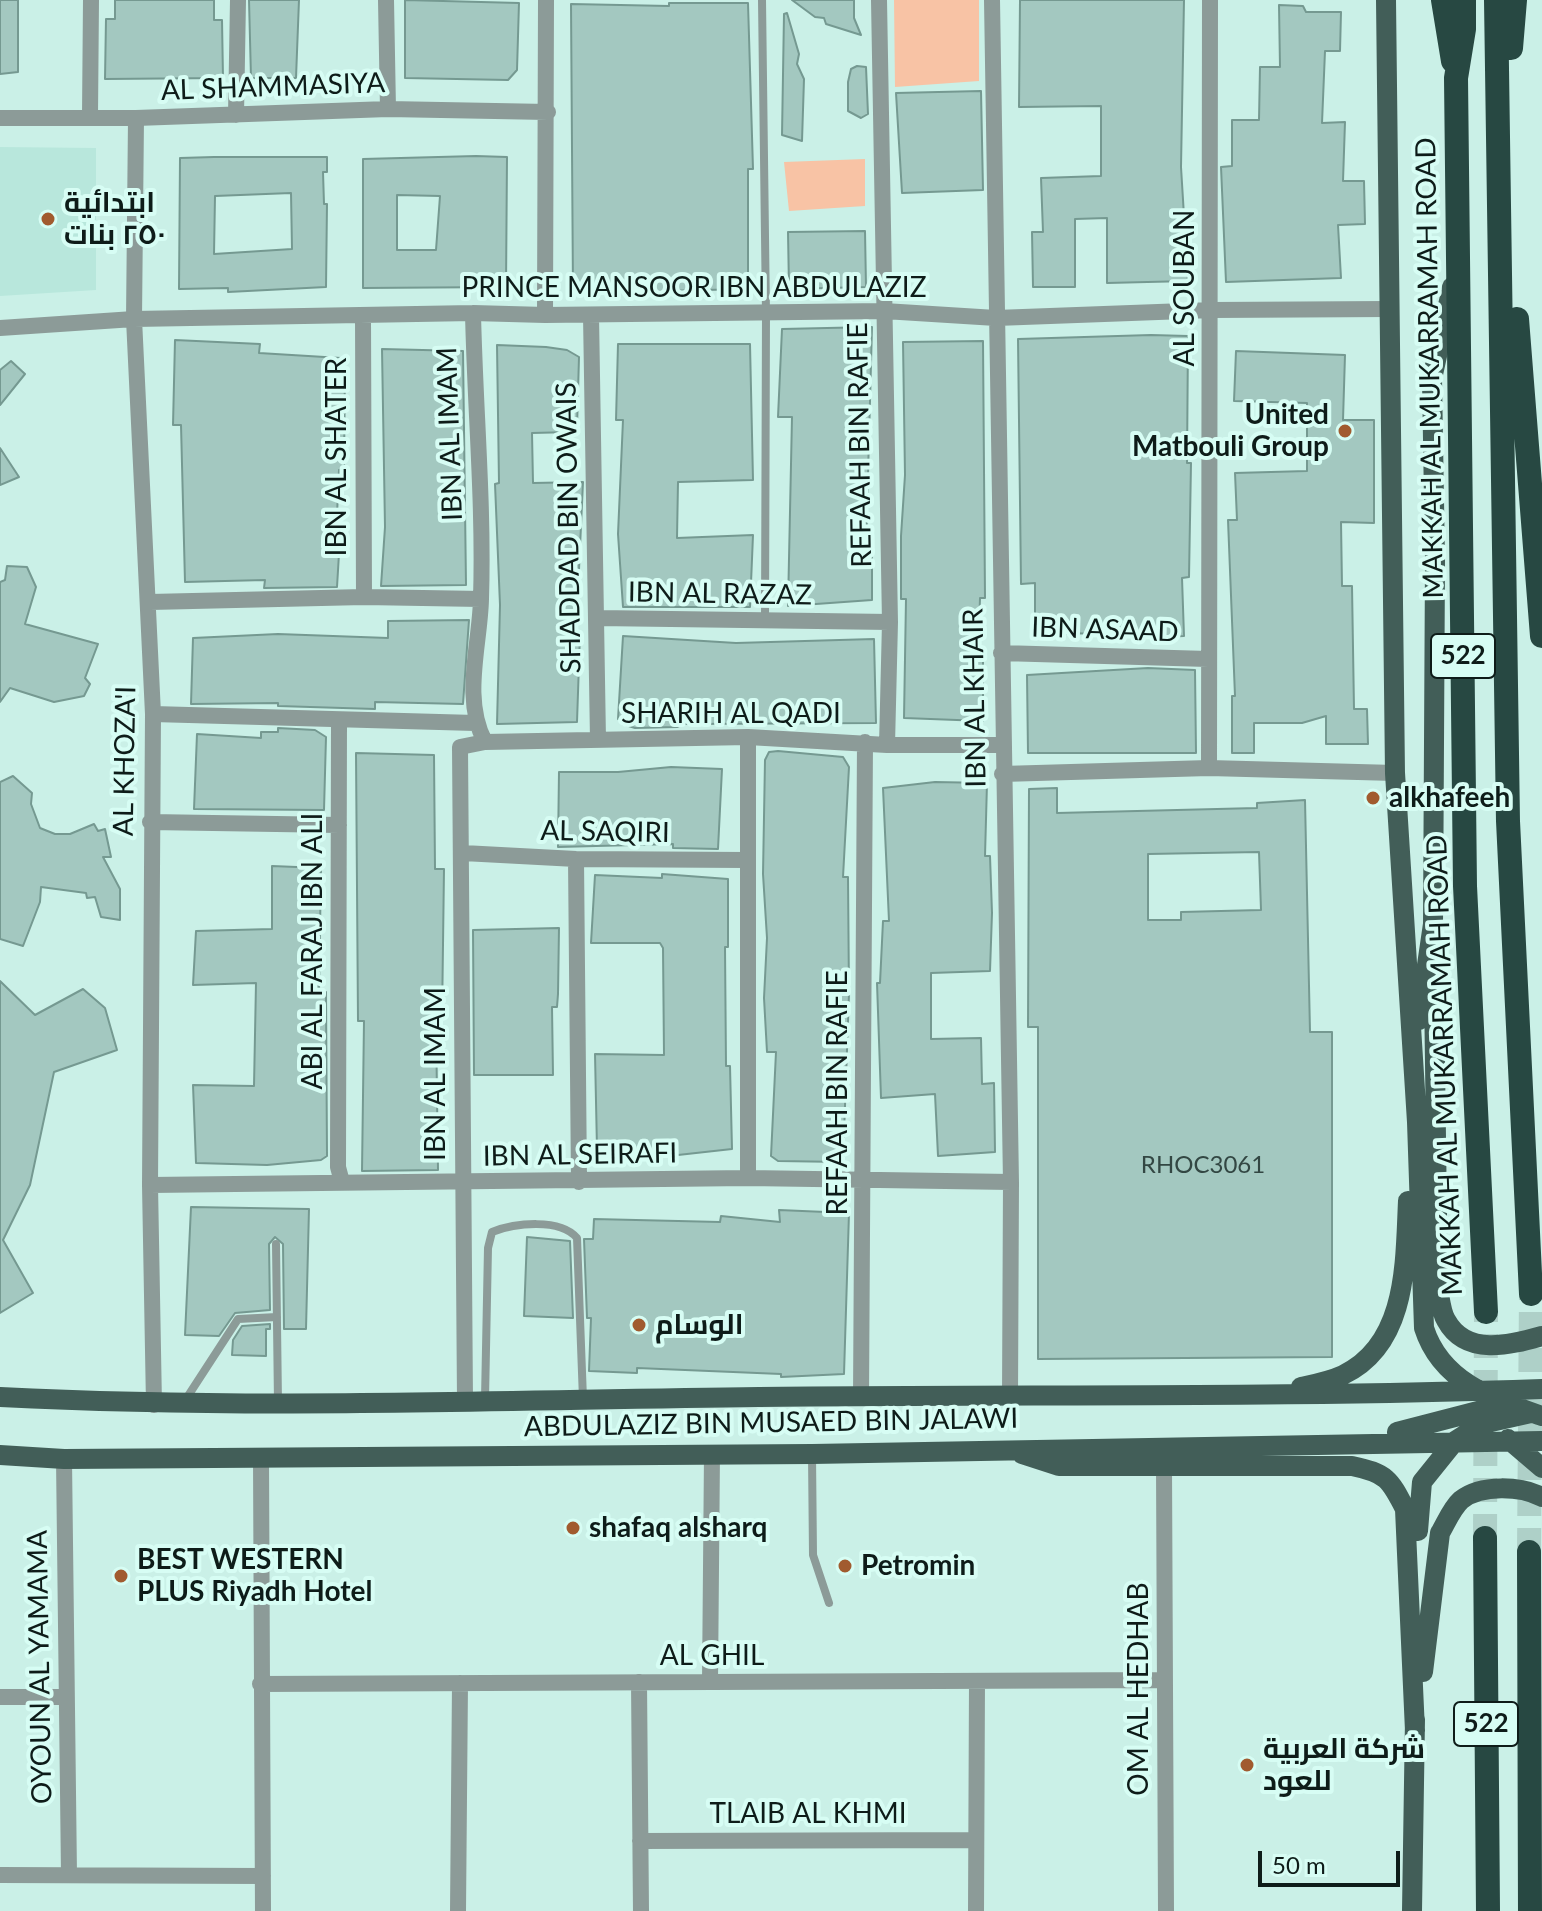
<!DOCTYPE html>
<meta charset="utf-8">
<style>
body{margin:0}
#map{position:relative;width:1542px;height:1911px;overflow:hidden;background:#caf0e7;font-family:Lato,sans-serif}
canvas{display:block}
.scale{position:absolute;left:1258px;top:1851px;width:142px;height:36px;box-sizing:border-box;border:4px solid #0e1c19;border-top:0;padding-left:10px;font-size:24px;line-height:28px;white-space:nowrap;color:#0e1c19;-webkit-text-stroke:6px #d7fdf4;paint-order:stroke}
</style>
<div id="map">
<canvas width="1542" height="1911"></canvas>
<div class="scale">50 m</div>
</div>
<script>
const context = document.querySelector('canvas').getContext('2d');
context.lineJoin = 'round';
function paint(path, color) { context.fillStyle = color; context.fill(path, 'evenodd'); }
function stroke(path, color, width, dash) { context.strokeStyle = color; context.lineWidth = width; context.lineCap = dash ? 'butt' : 'round'; context.setLineDash(dash || []); context.stroke(path); }
function write(font, color, halo, rows, align = 'center') {
  context.font = font + ' Lato,Cairo,sans-serif'; context.lineWidth = 8; context.setLineDash([]); context.textBaseline = 'middle'; context.strokeStyle = halo; context.fillStyle = color; for (const [text, x, y, turn = 0] of rows) {
    context.save(); context.translate(x, y); context.rotate((+turn || 0) * Math.PI / 180); context.textAlign = isNaN(turn) ? turn : align; if (halo) context.strokeText(text, 0, 0); context.fillText(text, 0, 0); context.restore();
  }
}
const built = new Path2D(`
 M0 147 96 148V290L0 296Z`);
const green = new Path2D(`
 M894 0H979V81L895 87Z
 M865 159V206L789 211 784 162Z`);
const building = new Path2D(`
 M0 0H18V72L0 74Z
 M115 0H214V20H222L223 78 105 79 106 19H115Z
 M249 0H299L296 78H251Z
 M405 0 519 3 517 70 508 80 405 78Z
 M792 0H854V18L861 35 826 24 824 18 815 17Z
 M1020 0H1184L1181 167 1188 281 1107 283V218L1075 219V287H1033L1032 232H1043L1041 178 1101 176V106L1019 107Z
 M669 3H748L753 169H748V289L573 293 571 4 669 6Z
 M1279 5 1303 6 1306 12H1341L1340 51H1325L1322 123 1345 122 1343 181H1364L1365 224 1338 225 1341 278 1226 282 1221 167 1232 166V120H1259L1260 67H1280Z
 M787 13 799 54 797 64 804 79 802 141 782 135 784 14Z
 M857 66 866 67 868 114 861 118 848 111V82L851 69Z
 M981 91 983 190 902 193 896 93Z
 M476 156 507 157 506 287 363 288V159ZM397 195 440 196 436 250H397Z
 M214 157H327V172H323L324 204H327L326 287 228 292V288L179 289 180 158ZM291 193 292 249 214 254 215 196Z
 M865 231 866 287 789 289 788 232Z
 M872 327 866 549H872V600L788 606 792 417H778L782 329Z
 M1151 335 1188 336 1187 463H1191L1189 577 1182 578 1184 636 1135 638V634L1035 633V583L1021 584 1018 339Z
 M175 340 260 344 259 353 341 358 345 363 344 469 339 470 336 537H340L337 587 264 588 265 580 185 582 181 425H173Z
 M983 341 985 598H980L978 660H983V721L904 718 906 599H901V536L905 475 903 342Z
 M618 344H750L753 480 678 482 677 538 753 535 750 607H623L618 534 623 420H616Z
 M497 345 546 347 567 350 579 357 577 428 572 432 532 433 533 483 583 482 577 613H570V634H580L577 722 497 724 500 605 495 484 499 483Z
 M382 349 463 351 466 585 381 586 385 527Z
 M1236 351 1345 355 1343 420H1374V523L1341 522 1342 586H1352L1354 709H1367L1368 744H1326V716L1302 723H1254V753H1232V696H1235L1228 520H1237L1235 473 1307 471V403L1234 401Z
 M11 361 25 374 0 405V370Z
 M0 448 19 477 0 485Z
 M7 566 27 567 36 587 25 624 98 644 85 678 90 684 84 696 54 702 10 688 0 702V582L5 580Z
 M469 620 463 704 375 702V709L278 706V703L191 704 193 638 278 634 388 638V621Z
 M623 636 736 643 874 639 876 723 684 724 677 727 635 728 622 724 618 719Z
 M1148 668 1195 670 1196 753H1028L1027 675Z
 M278 728 315 730 326 737 324 810 194 809 197 734 261 738V732H278Z
 M778 751 843 757 849 767 843 877H848L849 994 843 1162 778 1161 771 1156 776 1052H767L764 998 767 938 763 874 765 760 769 752Z
 M356 753 434 755 435 869H444L442 1020H436L438 1170 362 1171 364 1021H358Z
 M671 767 722 769 718 849 673 848V844L558 847 559 772H618Z
 M13 776 32 793 31 804 40 828 55 834H70L94 824 98 831 105 829 111 857H103L120 889V920L101 917 95 897 87 898 86 893 41 887 40 902 23 946 0 939V782Z
 M935 782 987 783 985 856H990L992 913 990 971 931 973V1039L981 1038 982 1084 994 1083 995 1152 938 1156 935 1094 881 1098 877 983H880L883 921H889L883 788Z
 M1057 788V813L1257 808V803L1305 800 1310 1032H1332V1357L1038 1359V1027H1028L1029 789ZM1259 852 1261 910 1181 912V920H1148V854Z
 M272 866 321 868 319 992H326L327 1156 321 1160 267 1165 196 1163 193 1085 254 1086 256 983 193 985 196 931 272 929Z
 M662 874 728 879V947H725L726 1066H730L732 1149 660 1157V1149H597L595 1054 664 1055 663 948 660 943H591L595 875 662 878Z
 M559 928 558 994 557 1007H552L553 1075H474L473 930Z
 M0 981 35 1015 83 989 105 1008 117 1050 54 1072 30 1185 3 1240 33 1293 0 1313Z
 M191 1207 309 1209 306 1329H284L283 1244 275 1237 269 1244 270 1310 235 1313 219 1336 185 1335Z
 M779 1210 849 1213 844 1374 781 1377V1374L637 1368V1373L589 1371 591 1318H587L584 1239H593L594 1219 720 1222 721 1216 780 1222Z
 M527 1237 570 1241 573 1318 524 1316Z
 M270 1324V1329H266V1356L232 1355 233 1340 242 1326Z`);
const motorwayTunnel = new Path2D(`
 M1485 1538 1486 1312
 M1529 1552 1531 1294`);
const service = new Path2D(`
 M762 0 766 314 765 620
 M276 1244 278 1403
 M186 1399 238 1319 277 1317
 M485 1399 488 1248 492 1232C515 1223 560 1218 577 1238L583 1399
 M812 1455 813 1555 829 1603`);
const minor = new Path2D(`
 M386 0 388 109
 M879 0 890 622 887 745
 M992 0 1011 1182 1010 1396
 M90 115 91 0
 M236 115 238 0
 M0 118H136L388 109 548 112
 M136 118 134 319 153 714 150 1185 154 1405
 M473 313C475 408 484 504 481 599 480 645 462 699 485 742
 M545 315 546 0
 M591 315 598 740
 M363 317 364 597
 M0 328 134 319 473 313 545 315 884 311 996 318 1212 310 1388 309
 M150 602 364 597 481 599
 M598 618 890 622
 M1001 653 1208 659
 M153 714 475 723
 M339 720 338 1167 342 1182
 M1209 768 1210 0
 M1002 774 1209 768 1395 773
 M150 822 339 825
 M463 853 576 859 746 860
 M576 859 579 1182
 M748 1178V737
 M150 1185 748 1178 1011 1182
 M861 1396 865 742
 M465 1401 460 747 485 742 748 737 887 745H1002
 M261 1458 263 1911
 M64 1459 69 1875
 M1164 1466 1166 1911
 M639 1682 641 1911
 M710 1682 712 1453
 M260 1684 1164 1680
 M0 1697H65
 M640 1841 976 1840
 M0 1875 263 1876
 M458 1911 460 1683
 M976 1911 977 1681`);
const primary = new Path2D(`
 M1386 0 1395 773 1417 1122 1424 1328C1441 1382 1493 1399 1542 1416
 M1434 988 1438 1289C1440 1298 1441 1312 1446 1320 1466 1357 1510 1345 1542 1336
 M1419 1020 1433 924 1435 561 1432 379 1452 287
 M1301 1387C1315 1384 1330 1381 1343 1375 1408 1344 1405 1262 1408 1201
 M0 1397C253 1410 506 1400 759 1397 1020 1394 1281 1398 1542 1389
 M1397 1432 1509 1403
 M1508 1439 1542 1468
 M1022 1454 1059 1466H1352C1386 1473 1390 1479 1405 1509L1415 1731
 M0 1455 64 1459 812 1454 1542 1441
 M1418 1531 1422 1482 1455 1441 1482 1424 1531 1413
 M1423 1672 1440 1533C1446 1523 1452 1508 1461 1500 1481 1484 1521 1486 1542 1497
 M1412 1911 1415 1719`);
const motorway = new Path2D(`
 M1443 0 1453 61
 M1464 0V29L1456 78 1465 886 1486 1312
 M1496 0 1508 821 1531 1294
 M1511 48 1515 0
 M1517 319 1542 636
 M1485 1538 1488 1911
 M1529 1552 1530 1911`);
const markers = [
 [48,219,8,"#a15b2f"],
 [1345,431,8,"#a15b2f"],
 [1373,798,8,"#a15b2f"],
 [639,1325,8,"#a15b2f"],
 [573,1528,8,"#a15b2f"],
 [845,1566,8,"#a15b2f"],
 [121,1576,8,"#a15b2f"],
 [1247,1765,8,"#a15b2f"]
];
const numberNames = [
 ["RHOC3061",1203,1165]
];
const shields = [
 [1463,656,64],
 [1486,1724,64]
];
const shieldNames = [
 ["522",1463,656],
 ["522",1486,1724]
];
const streetNames = [
 ["AL SHAMMASIYA",273,87,-2],
 ["PRINCE MANSOOR IBN ABDULAZIZ",694,288],
 ["AL SOUBAN",1185,288,-90],
 ["MAKKAH AL MUKARRAMAH ROAD",1430,368,-91],
 ["IBN AL IMAM",450,434,-92],
 ["REFAAH BIN RAFIE",860,445,-91],
 ["IBN AL SHATER",337,457,-90],
 ["SHADDAD BIN OWAIS",569,528,-91],
 ["IBN AL RAZAZ",720,594,1],
 ["IBN ASAAD",1105,630,2],
 ["IBN AL KHAIR",975,698,-91],
 ["SHARIH AL QADI",731,714],
 ["AL KHOZA'I",125,761,-89],
 ["AL SAQIRI",605,832,1],
 ["ABI AL FARAJ IBN ALI",313,951,-90],
 ["MAKKAH AL MUKARRAMAH ROAD",1445,1065,-92],
 ["IBN AL IMAM",436,1074,-90],
 ["REFAAH BIN RAFIE",838,1093,-90],
 ["IBN AL SEIRAFI",580,1155,-1],
 ["ABDULAZIZ BIN MUSAED BIN JALAWI",771,1423,-1],
 ["AL GHIL",712,1656],
 ["OYOUN AL YAMAMA",40,1667,-91],
 ["OM AL HEDHAB",1139,1689,-90],
 ["TLAIB AL KHMI",808,1814]
];
const poiNames = [
 ["ابتدائية",64,203],
 ["٢٥٠ بنات",64,235],
 ["United",1329,415,"right"],
 ["Matbouli Group",1329,447,"right"],
 ["alkhafeeh",1389,798],
 ["الوسام",655,1325],
 ["shafaq alsharq",589,1528],
 ["BEST WESTERN",137,1560],
 ["PLUS Riyadh Hotel",137,1592],
 ["Petromin",861,1566],
 ["شركة العربية",1263,1749],
 ["للعود",1263,1781]
];
paint(built, '#b8e7dc');
paint(green, '#f8c3a5');
paint(building, '#a3c8c0');
stroke(building, '#759991', 2);
stroke(motorwayTunnel, '#aed0c8', 24, [24, 12]);
stroke(service, '#8c9b98', 8);
stroke(minor, '#8c9b98', 16);
stroke(primary, '#425e58', 20);
stroke(motorway, '#274842', 24);
for (const [x, y, r, color] of markers) { const dot = new Path2D(); dot.arc(x, y, r, 0, 2 * Math.PI); context.fillStyle = color; context.fill(dot); stroke(dot, '#d7fdf4', 3); }
write('24px', '#334743', null, numberNames);
for (const [x, y, w] of shields) { const box = new Path2D(); box.roundRect(x - w / 2, y - 22, w, 44, 6); context.fillStyle = '#d7fdf4'; context.fill(box); stroke(box, '#0e1c19', 2); }
write('bold 26px', '#0e1c19', null, shieldNames);
write('28px', '#0e1c19', '#d7fdf4', streetNames);
write('bold 28px', '#0e1c19', '#d7fdf4', poiNames, 'left');
</script>
